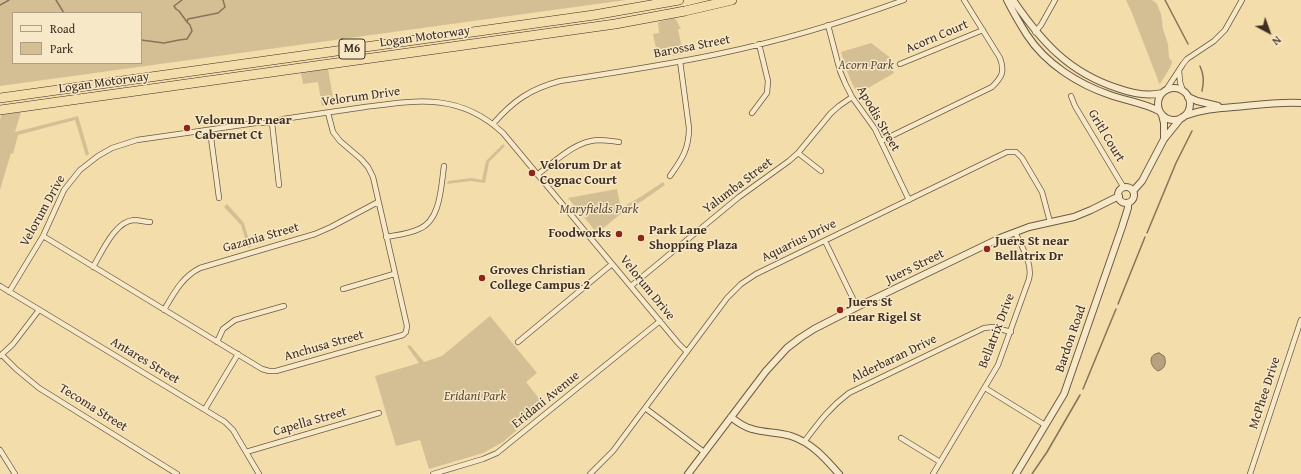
<!DOCTYPE html>
<style>
body{margin:0}
#map{position:relative;width:1301px;height:474px;overflow:hidden;background:#f2ddab;font-family:"Gentium Book Plus",serif}
canvas{display:block}
.legend{position:absolute;left:12px;top:12px;width:130px;height:52px;box-sizing:border-box;background:#f7e9c8;border:1px solid #ae9e86;margin:0;padding:5px 7px;list-style:none;font-size:12px;color:#402e23}
.legend li{display:flex;align-items:center;gap:8px;height:20px}
.legend b{width:20px;border:1px solid #ae9e86}
.north{position:absolute;left:1249px;top:12px;width:40px;height:40px;-webkit-text-stroke:3px #f7e9c8;paint-order:stroke;rotate:139deg;font-size:11px;font-weight:700;line-height:16px;text-align:center;color:#402e23}
.north::after{content:'';display:block;margin:auto;width:14px;height:18px;background:#402e23;clip-path:polygon(50% 0,100% 100%,50% 72%,0 100%)}
</style>
<div id="map">
<canvas width="1301" height="474"></canvas>
<ul class="legend">
<li><b style="height:5px;background:#f7e9c8"></b>Road</li>
<li><b style="height:11px;background:#d4bf94"></b>Park</li>
</ul>
<div class="north">N</div>
</div>
<script>
const context = document.querySelector('canvas').getContext('2d');
context.lineJoin = 'round';
function paint(path, color) { context.fillStyle = color; context.fill(path, 'evenodd'); }
function stroke(path, color, width, dash) { context.strokeStyle = color; context.lineWidth = width; context.lineCap = dash ? 'butt' : 'round'; context.setLineDash(dash || []); context.stroke(path); }
function write(font, color, halo, rows, align = 'center') {
  context.font = font + ' "Gentium Book Plus",serif'; context.lineWidth = 3; context.setLineDash([]); context.textBaseline = 'middle'; context.strokeStyle = halo; context.fillStyle = color; for (const [text, x, y, turn = 0] of rows) {
    context.save(); context.translate(x, y); context.rotate((+turn || 0) * Math.PI / 180); context.textAlign = isNaN(turn) ? turn : align; if (halo) context.strokeText(text, 0, 0); context.fillText(text, 0, 0); context.restore();
  }
}
const green = new Path2D(`
 M0 0H626L0 86ZM13 13H141V63H13Z
 M1126 0H1152L1157 4 1161 14 1163 29 1168 44 1169 58 1172 61 1171 66 1160 84 1158 82V80L1132 13Z
 M675 18 681 29H678L683 54 658 58 653 34 659 33 658 22Z
 M871 43 892 59C889 65 891 67 894 73L858 94C850 81 845 67 841 52Z
 M328 69 334 104 322 106 318 82 303 84 301 73Z
 M21 112 15 132 78 116 89 154 86 156 75 120 18 135 13 154 11 153 0 190V121L1 115Z
 M503 144 505 146 489 162 485 183 471 181 447 184 448 181 471 178 482 180 486 161Z
 M663 182 665 185 642 201 622 213 597 233 568 198 617 189 621 208 642 196Z
 M227 204 244 223 251 247 248 248 241 225 224 207Z
 M490 316 537 373 526 382 545 406 503 442 483 453 429 469 420 440 396 446 375 376 419 363 407 346 410 345 424 362 442 356Z`);
const water = new Path2D(`
 M1159 353 1164 356C1167 362 1165 369 1158 371 1150 367 1147 354 1159 353Z`);
const stream = new Path2D(`
 M56 0 64 13
 M182 0 174 6 176 9 179 11 187 22
 M1165 0 1188 44
 M0 5 9 0
 M141 40 164 43 179 40 187 39 192 31 190 25 187 22 188 19 218 13 225 7 223 0
 M1200 66C1204 75 1204 81 1202 91
 M1147 233 1176 163 1192 131
 M1118 304 1145 237
 M1083 389 1116 309
 M1032 474 1047 452 1080 395`);
const minor = new Path2D(`
 M828 25 840 71 845 83 852 97 875 129 909 200
 M1035 32 1041 25 1055 0
 M900 64 983 30
 M1179 70 1180 82 1183 91
 M1166 90 1183 64 1187 59 1214 41 1225 30 1242 0
 M1071 96 1075 106 1124 188
 M752 113 767 93 768 81 759 44
 M272 123 279 185
 M493 124C513 101 530 89 560 81 613 73 666 65 718 54 781 41 844 22 904 0
 M210 130 219 198
 M881 141 992 87C1002 77 1005 72 1000 58L964 0
 M798 153 821 171
 M538 174C556 161 574 142 597 140 604 140 612 141 619 142
 M670 176C682 159 689 149 689 128L680 61
 M43 236 262 369 269 371H276L403 335 406 332 407 326 373 177 368 167 361 159 340 141 333 132 328 113
 M386 237C397 235 409 234 419 229 441 220 441 186 444 166
 M825 241 857 307
 M93 267C102 252 115 221 134 220 139 220 145 222 150 222
 M0 286 225 422 233 430 259 474
 M631 286 739 197 789 161 798 153 831 113 839 106 852 97
 M343 289 394 274
 M9 292 43 236 64 190 80 170 98 156 112 148 137 140 256 123H272L283 119C311 115 338 111 365 107 418 100 460 93 503 133L678 343 687 352
 M164 310C174 293 182 277 200 268L315 234 331 227 378 202
 M217 342 223 329 235 320 284 306
 M518 342 612 264
 M2 355 16 369 39 388 177 474
 M0 356 13 344 39 310
 M985 388 1045 425
 M645 408 704 452
 M205 409 238 354
 M901 438 940 462
 M804 442C819 422 829 408 849 393L984 328 993 327 1011 332
 M0 450 15 474
 M246 452 379 413
 M433 474 483 459 497 453 660 321
 M590 474 613 451 727 298 741 284 756 274 1007 152H1016L1022 158 1042 192 1050 222
 M933 474 998 365 1029 279C1033 263 1021 246 1015 232
 M1250 474 1301 320`);
const tertiary = new Path2D(`
 M1007 0C1013 12 1020 24 1027 35 1046 64 1078 84 1110 95 1127 101 1144 103 1159 111
 M1013 0C1041 41 1068 72 1117 88 1131 93 1147 97 1162 93
 M1158 104a16 16 0 1 1 32 0a16 16 0 1 1-32 0Z
 M1188 97 1197 101 1218 106
 M1162 115 1164 123V139
 M1184 116C1205 108 1223 108 1245 106 1264 104 1282 102 1301 103
 M1118 195a8 8 0 1 1 16 0a8 8 0 1 1-16 0Z
 M1133 191 1142 181 1164 139 1181 118
 M731 417C737 422 744 427 752 429 765 433 778 432 791 436 812 443 825 458 839 474
 M688 474 766 371 787 348 800 338 814 329 857 307 1000 238 1029 227 1074 217 1091 210 1119 196
 M1016 474 1064 394 1122 227 1128 208V203`);
const motorway = new Path2D(`
 M0 98 594 15 679 0
 M0 110 615 24 685 11 732 0`);
const markers = [
 [187,128,4,"#8f2418"],
 [532,173,4,"#8f2418"],
 [619,234,4,"#8f2418"],
 [641,238,4,"#8f2418"],
 [987,249,4,"#8f2418"],
 [482,278,4,"#8f2418"],
 [840,310,4,"#8f2418"]
];
const shields = [
 [352,49,26]
];
const shieldNames = [
 ["M6",352,49]
];
const streetNames = [
 ["Logan Motorway",425,37,-8],
 ["Acorn Court",937,37,-23],
 ["Barossa Street",692,47,-11],
 ["Logan Motorway",104,83,-8],
 ["Velorum Drive",361,97,-8],
 ["Apodis Street",878,119,60],
 ["Gritl Court",1106,136,59],
 ["Yalumba Street",738,186,-37],
 ["Velorum Drive",43,211,-61],
 ["Gazania Street",261,238,-16],
 ["Aquarius Drive",799,241,-26],
 ["Juers Street",915,267,-26],
 ["Velorum Drive",647,288,51],
 ["Bellatrix Drive",997,331,-69],
 ["Bardon Road",1071,339,-71],
 ["Anchusa Street",324,346,-16],
 ["Alderbaran Drive",894,359,-26],
 ["Antares Street",145,361,31],
 ["McPhee Drive",1265,393,-72],
 ["Eridani Avenue",546,400,-39],
 ["Tecoma Street",93,408,32],
 ["Capella Street",310,422,-16]
];
const parkNames = [
 ["Acorn Park",866,66],
 ["Maryfields Park",599,210],
 ["Eridani Park",475,397]
];
const poiNames = [
 ["Velorum Dr near",195,121],
 ["Cabernet Ct",195,136],
 ["Velorum Dr at",540,166],
 ["Cognac Court",540,181],
 ["Park Lane",649,231],
 ["Shopping Plaza",649,246],
 ["Foodworks",611,234,"right"],
 ["Juers St near",995,242],
 ["Bellatrix Dr",995,257],
 ["Groves Christian",490,271],
 ["College Campus 2",490,286],
 ["Juers St",848,303],
 ["near Rigel St",848,318]
];
paint(green, '#d4bf94');
paint(water, '#b5a27d');
stroke(water, '#867459', 1);
stroke(stream, '#867459', 1.5);
stroke(minor, '#6c5a45', 6);
stroke(tertiary, '#6c5a45', 8);
stroke(motorway, '#402e23', 10);
stroke(minor, '#f7e9c8', 4.5);
stroke(tertiary, '#f7e9c8', 6);
stroke(motorway, '#f2ddab', 9);
for (const [x, y, r, color] of markers) { const dot = new Path2D(); dot.arc(x, y, r, 0, 2 * Math.PI); context.fillStyle = color; context.fill(dot); stroke(dot, '#f7e9c8', 1.5); }
for (const [x, y, w] of shields) { const box = new Path2D(); box.roundRect(x - w / 2, y - 10, w, 20, 3); context.fillStyle = '#f7e9c8'; context.fill(box); stroke(box, '#402e23', 1); }
write('bold 12px', '#402e23', null, shieldNames);
write('13px', '#402e23', '#f7e9c8', streetNames);
write('italic 13px', '#5e4b3a', '#f7e9c8', parkNames);
write('bold 13px', '#402e23', '#f7e9c8', poiNames, 'left');
</script>
